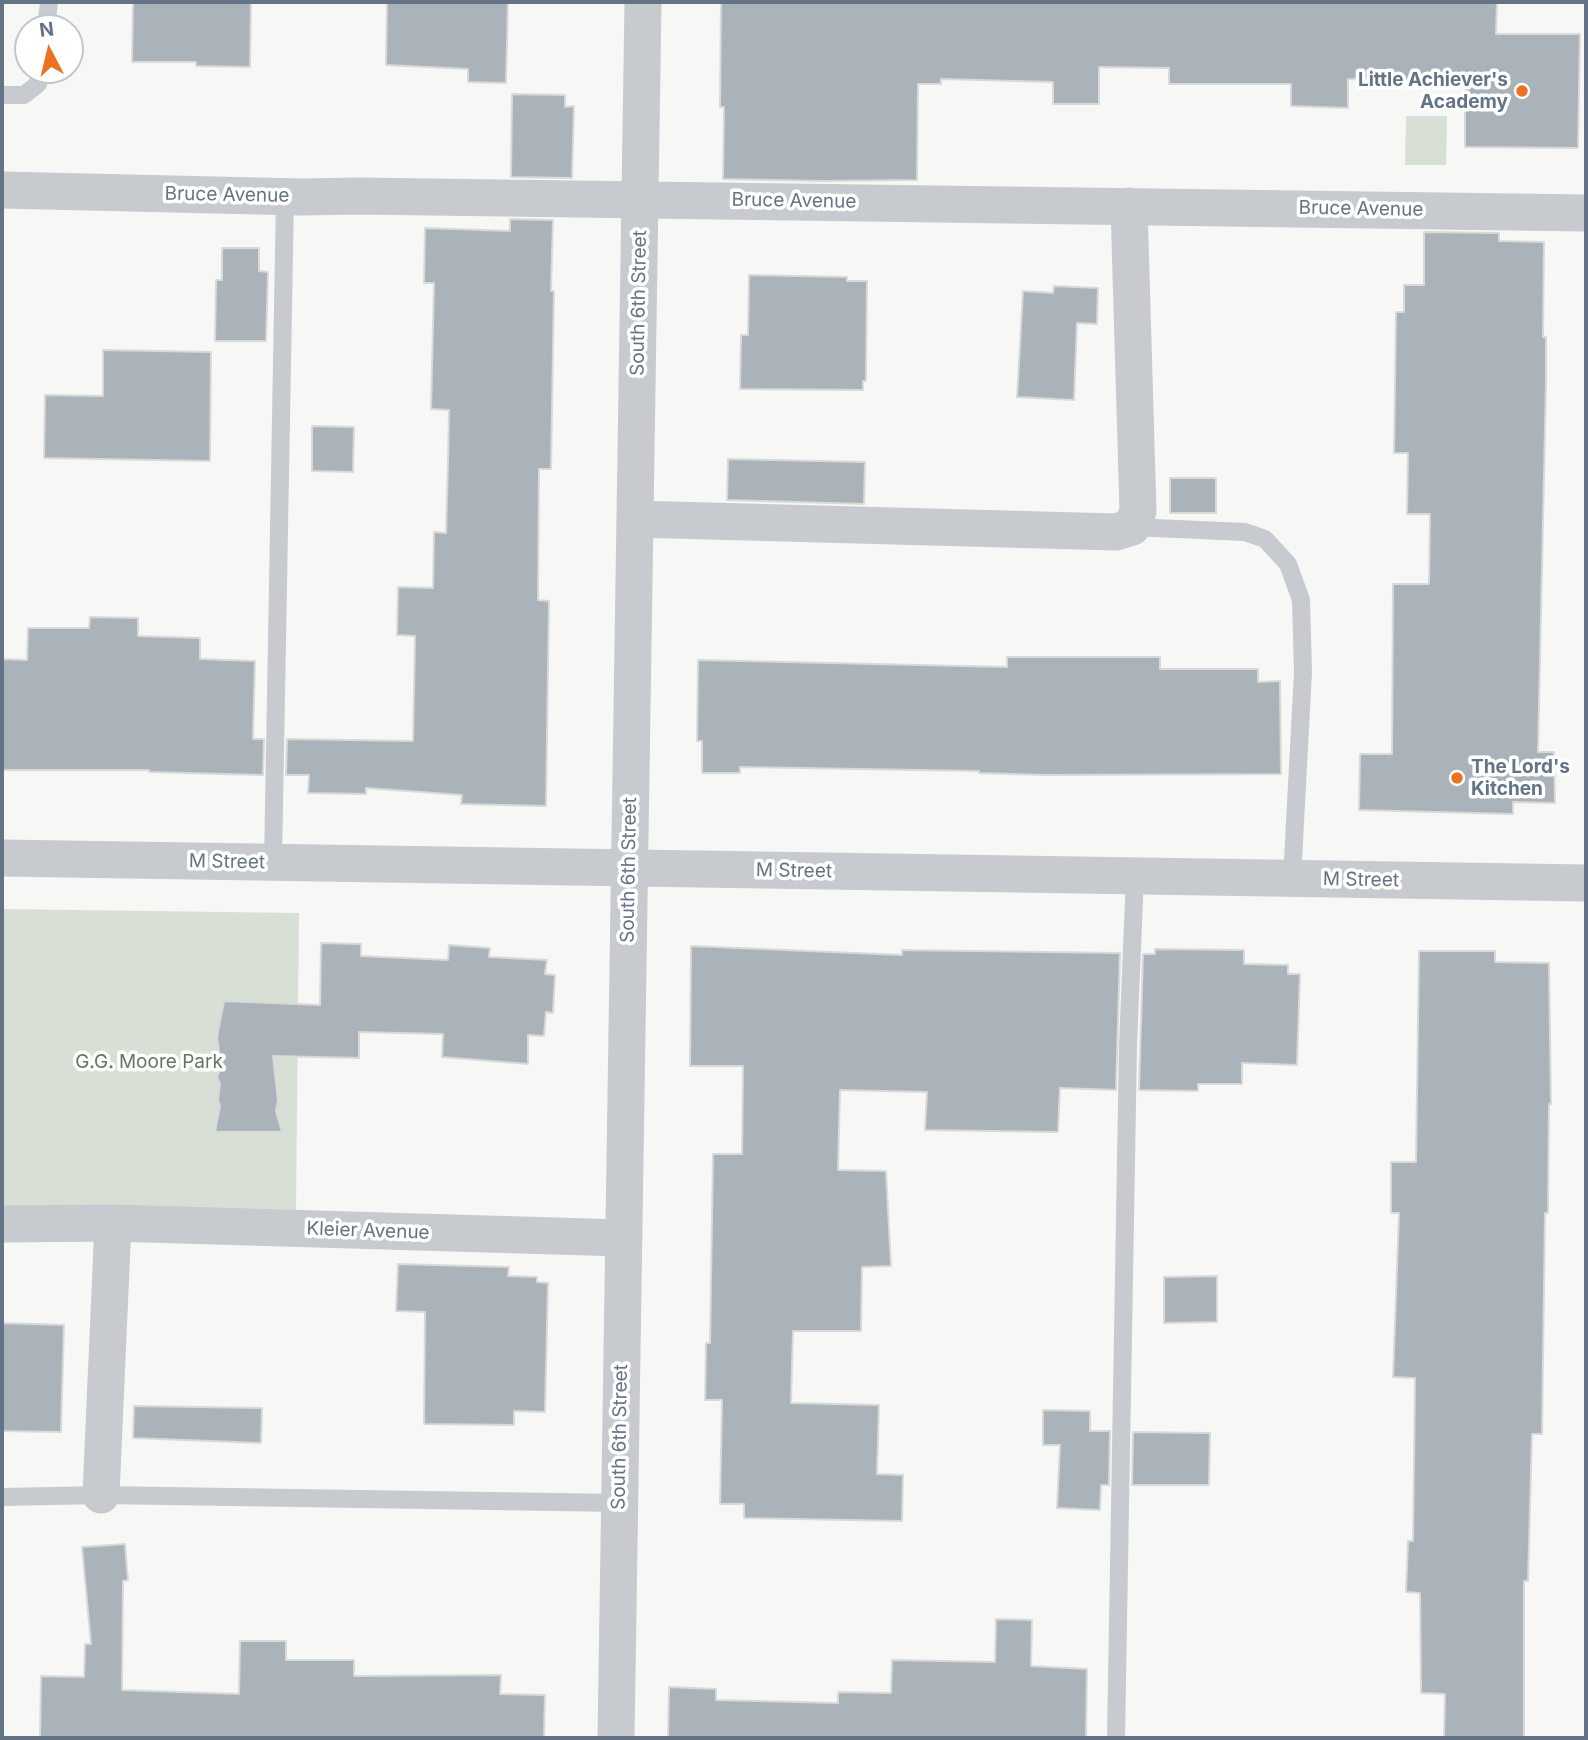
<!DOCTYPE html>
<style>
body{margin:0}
#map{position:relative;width:1588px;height:1740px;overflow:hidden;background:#f7f8f5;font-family:Inter,sans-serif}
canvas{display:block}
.frame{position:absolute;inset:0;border:4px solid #657387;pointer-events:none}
.north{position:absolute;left:14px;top:14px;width:70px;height:70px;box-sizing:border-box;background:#fff;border:2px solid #c1c7cf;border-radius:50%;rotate:353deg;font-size:19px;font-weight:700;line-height:28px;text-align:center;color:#657387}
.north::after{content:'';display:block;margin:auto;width:24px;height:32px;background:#eb7222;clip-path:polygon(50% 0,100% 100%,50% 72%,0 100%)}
</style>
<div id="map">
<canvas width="1588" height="1740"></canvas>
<div class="frame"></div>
<div class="north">N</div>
</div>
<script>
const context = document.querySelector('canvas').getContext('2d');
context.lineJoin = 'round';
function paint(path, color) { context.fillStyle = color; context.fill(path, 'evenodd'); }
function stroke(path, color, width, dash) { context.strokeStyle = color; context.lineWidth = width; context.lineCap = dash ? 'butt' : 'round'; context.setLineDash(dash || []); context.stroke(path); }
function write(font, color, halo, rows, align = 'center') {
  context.font = font + ' Inter,sans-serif'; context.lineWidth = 7; context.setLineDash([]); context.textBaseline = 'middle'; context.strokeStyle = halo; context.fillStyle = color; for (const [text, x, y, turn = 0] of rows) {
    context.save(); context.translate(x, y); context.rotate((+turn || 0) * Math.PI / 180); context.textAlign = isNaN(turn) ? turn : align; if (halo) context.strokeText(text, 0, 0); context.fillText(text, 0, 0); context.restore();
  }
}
const green = new Path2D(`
 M1406 116H1447L1446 165H1405Z
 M2 909 299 913 296 1210 2 1212Z`);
const building = new Path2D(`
 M133 2H251L250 67 196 66V62H132Z
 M387 2H508L506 83 468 82V69L386 65Z
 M721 2H1497L1496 34H1580L1578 148 1465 147V82L1348 79V108L1291 106V84H1169V68L1099 67V104H1053V82L941 79V84H918L917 180 822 181 723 179 724 107H720Z
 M512 94 565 95V107L574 106 572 178 511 177Z
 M510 219 553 220 551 291H554L551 469H539L538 600 549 601 546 806 461 804 462 795 366 788V794L308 793 309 775H286L287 739 413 741 415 636 397 635 398 587 433 588 434 532 446 533 448 463 449 410 431 409 434 283H424L425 228 510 231Z
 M1424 232 1499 233V241L1544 242 1543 337H1546V383L1538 752H1554L1555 803 1513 802V814L1359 810 1360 754H1392L1393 584H1429L1430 514H1407L1408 453H1394L1396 312H1404V285H1424Z
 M222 248H259V271L268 272 266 341H215L216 280H222Z
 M749 275 847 277V281H867L866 381H863V390L740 389 741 335H748Z
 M1054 286 1098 288 1097 324 1077 323 1074 400 1017 397 1023 291 1053 293Z
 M103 350 211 352 210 461 44 458 45 395 103 396Z
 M312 426 354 427 353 472 312 471Z
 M728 459 865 462 864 504 727 500Z
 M1170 478H1216V513H1170Z
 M90 617 138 618V636L200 638V659L255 661 253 739H264L263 775 149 772V770H2V659L27 660 28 628H89Z
 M1007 657H1160V669H1258V682L1280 681 1281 774 1044 775 979 773V771L740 767V773H702V741H697L698 660 1007 667Z
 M321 943 361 944V956L448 960 449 945 490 948 489 957 547 960 545 974 555 975 553 1013 546 1012 544 1036 528 1035V1064L442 1057 443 1034 359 1032V1058L273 1056 278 1101 276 1111 282 1132H215L220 1106 218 1100 220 1084 217 1077 221 1067 217 1037 224 1001 320 1005Z
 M691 946 902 955V950L1120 953 1116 1090 1060 1088 1058 1132 925 1130 927 1092 840 1090 838 1170 886 1171 891 1266 862 1267 861 1331H793L791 1403 879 1405 877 1474 903 1475 902 1521 744 1518V1504H720L722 1400H705L706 1343H710L713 1154H742L743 1066H690Z
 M1155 949 1244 950V964L1288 965V974H1300L1297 1065 1242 1063V1084H1198V1091L1139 1090 1143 954H1155Z
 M1419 951H1495V962L1549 963 1551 1104H1549L1548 1213H1545L1542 1434H1532L1528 1581H1524V1738H1444L1445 1694 1421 1693 1420 1593 1406 1592 1408 1541H1413L1415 1378 1393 1377 1399 1213H1391V1162H1416Z
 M398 1264 509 1267 508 1276 537 1277V1282L548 1283 545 1412 514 1411V1425L424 1424 425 1312 396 1311Z
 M1217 1276V1322L1164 1323V1277Z
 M2 1323 64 1325 61 1432 2 1431Z
 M134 1406 262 1408 261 1443 133 1438Z
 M1043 1410 1090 1411V1431H1110L1109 1485H1101L1100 1510 1057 1508 1060 1445H1043Z
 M1133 1432 1210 1433 1209 1485H1132Z
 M125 1544 128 1580 123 1581 122 1690 239 1694 240 1641H286V1660H354V1676L501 1675 500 1694 545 1695 544 1738H40L41 1676 84 1677 85 1644H91L82 1547Z
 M996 1619 1032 1620 1031 1666 1087 1669 1086 1738H668L669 1687 716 1689V1700L838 1703V1692L891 1693 892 1660 995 1662Z`);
const service = new Path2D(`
 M46 28 49 2
 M2 95H24L38 84 40 70
 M1132 527 1245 532 1265 539 1288 564 1301 600 1303 672 1292 879
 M273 862 285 197
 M2 1497 101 1495 620 1503
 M1116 1738 1128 1045 1135 876`);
const minor = new Path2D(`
 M2 190 301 197 359 196 1586 213
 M635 519 1116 532 1132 527 1138 511 1129 206
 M2 858 1586 883
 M2 1224 113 1223 623 1238
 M101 1495 113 1223
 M616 1738 643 2`);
const markers = [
 [1522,91,7,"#eb7222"],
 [1457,778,7,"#eb7222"]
];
const poiNames = [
 ["Little Achiever's",1508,80],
 ["Academy",1508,102],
 ["The Lord's",1471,767,"left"],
 ["Kitchen",1471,789,"left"]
];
const streetNames = [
 ["Bruce Avenue",227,195,1],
 ["Bruce Avenue",794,201,1],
 ["Bruce Avenue",1361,209,1],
 ["South 6th Street",639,303,-89],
 ["M Street",227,862,1],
 ["South 6th Street",629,870,-89],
 ["M Street",794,871,1],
 ["M Street",1361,880,1],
 ["Kleier Avenue",368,1231,2],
 ["South 6th Street",620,1437,-89]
];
const parkNames = [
 ["G.G. Moore Park",149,1062]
];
paint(green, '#d8e0d6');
paint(building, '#abb3ba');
stroke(building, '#d9d9d7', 2);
stroke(service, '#c7cace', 18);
stroke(minor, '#c7cace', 37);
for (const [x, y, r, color] of markers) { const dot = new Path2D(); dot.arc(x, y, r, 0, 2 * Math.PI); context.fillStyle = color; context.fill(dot); stroke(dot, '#fff', 2.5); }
write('bold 19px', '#657387', '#fff', poiNames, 'right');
write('19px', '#657387', '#fff', streetNames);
write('19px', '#617961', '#fff', parkNames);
</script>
